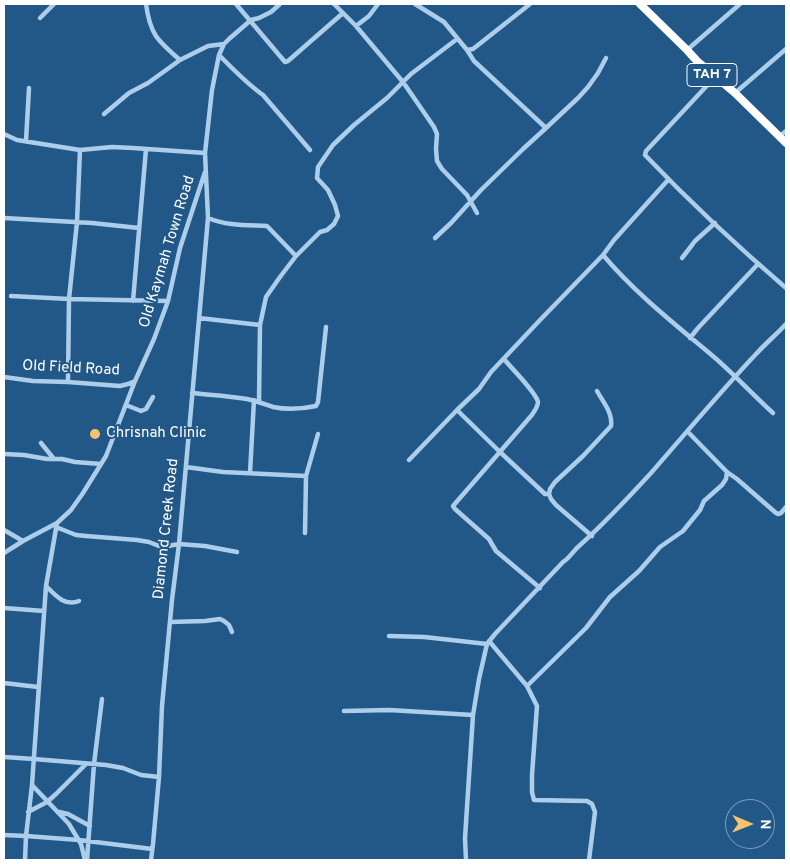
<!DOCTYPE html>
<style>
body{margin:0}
#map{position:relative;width:790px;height:864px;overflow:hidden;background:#225887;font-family:Overpass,sans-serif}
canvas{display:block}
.frame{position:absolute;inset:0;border:5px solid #fff;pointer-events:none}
.north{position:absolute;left:725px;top:799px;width:50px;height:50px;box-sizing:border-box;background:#225887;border:1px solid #7a9bb7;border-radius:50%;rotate:91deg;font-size:14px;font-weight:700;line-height:20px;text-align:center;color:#fff}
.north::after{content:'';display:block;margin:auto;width:18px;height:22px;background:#f5c26f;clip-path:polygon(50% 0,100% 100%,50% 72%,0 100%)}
</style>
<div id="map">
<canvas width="790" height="864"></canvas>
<div class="frame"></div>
<div class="north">N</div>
</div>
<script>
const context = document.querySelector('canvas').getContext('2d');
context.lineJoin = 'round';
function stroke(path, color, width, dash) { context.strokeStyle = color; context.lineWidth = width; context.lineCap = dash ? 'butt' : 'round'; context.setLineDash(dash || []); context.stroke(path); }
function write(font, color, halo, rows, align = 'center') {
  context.font = font + ' Overpass,sans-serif'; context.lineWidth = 4; context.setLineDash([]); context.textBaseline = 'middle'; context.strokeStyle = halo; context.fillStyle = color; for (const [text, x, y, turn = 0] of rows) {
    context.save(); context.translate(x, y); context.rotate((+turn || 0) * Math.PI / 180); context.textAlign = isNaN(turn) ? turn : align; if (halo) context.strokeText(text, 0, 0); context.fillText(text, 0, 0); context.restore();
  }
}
const street = new Path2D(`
 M146 4C150 34 157 40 180 60L208 46 224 44
 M236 4 285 62 288 61 343 13
 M334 4 356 26 369 16 378 4
 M415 4 444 22 467 50 473 49 530 4
 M40 18 54 4
 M356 26 403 82 434 127 437 134 436 149 437 161 442 169 467 195 477 213
 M467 50 474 61 546 128
 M687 50 740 4
 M219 55C233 69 246 83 263 95L310 150
 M715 77 646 151 645 155C690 202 737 246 786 288
 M735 93 786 49
 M104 114 129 93 148 83 180 60
 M4 134 17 140 80 150 112 147 133 148 205 153
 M780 136 786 131
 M26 141 29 88
 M4 218 92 223 139 228
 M208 218C227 226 247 225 267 226L296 256
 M435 238 451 223 481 190 523 149 546 128 578 98 588 87 598 73 606 58
 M603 255C636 294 676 325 714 357 735 375 753 395 773 413
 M682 258 689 249 695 241 715 223
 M11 296 69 299 168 301
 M133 301 146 149
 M199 318 260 325
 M690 338 698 328 758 264
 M504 359C511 368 536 392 538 402 538 407 534 412 531 416L453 506 455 509 489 539 496 551 540 588
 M4 377 33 381 68 382 120 386 128 384 135 381
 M68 382 69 299 77 222 80 150
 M192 393C211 395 229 396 247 399 256 401 264 404 273 407 287 410 302 409 316 406L318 402 326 327
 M259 402 260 325 266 297 280 277 296 256 320 232 327 230 334 224 338 216 335 205 328 190 317 178 318 167 333 145 354 125 387 98 411 74 457 39
 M126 405 141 411 146 409 153 397
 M457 410 500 452 545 494H549
 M41 443 54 459
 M4 454 24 455 47 459H62L75 462 101 464
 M409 460 457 410 479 389 491 372 541 319 603 255 614 240 668 180
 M186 467 223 472 306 476 318 434
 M727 472 737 479 776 513 778 514 781 513 786 507
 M250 473 254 400
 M56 527 76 535 86 536 137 540 149 542 159 546H168L179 544 205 546 237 552
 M4 530 23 541
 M305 533 306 476
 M592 536 556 505 551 499 549 494 550 489 555 482 583 456 611 426C613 413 603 402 597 391
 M4 553 23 541 57 523 71 510 83 493 106 456 135 381 154 339 168 301 180 248 205 172
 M46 586C55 595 65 607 79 601
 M4 608 44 611
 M170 622 205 621 220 619 224 621 229 625 232 632
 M389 636 424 637 487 644
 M489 641 527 686 537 706 532 775V792L534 800 587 801 592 804 595 812 589 860
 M4 683 38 687
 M527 686 586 628 610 597 639 571 660 547 683 531 700 510 704 501 722 485 726 479 727 472 688 432
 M344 711 389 710 473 715
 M4 757 34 759 106 765 123 768 141 775 159 777
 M32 785 69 824 81 844 85 860
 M28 812 47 802 56 794 86 764
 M59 812 68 814 90 826
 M4 835 26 836 32 785 46 586 57 523
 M25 860 26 836 79 840 152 849
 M87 860 94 764 102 699
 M151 860 153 844 159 777 162 706 172 600 179 544 208 218 205 153 212 90 219 55 224 44 229 39 251 20 259 18 271 12 280 4
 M466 860 465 838 473 715 479 679 487 644 495 634 563 562C570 558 573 551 579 546 605 523 628 498 651 473 686 433 720 392 757 353 766 343 777 334 786 324`);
const highway = new Path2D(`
 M640 4 687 50 697 61 735 93 786 143`);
const markers = [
 [95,434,6,"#f5c26f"]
];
const shields = [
 [712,75,50]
];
const shieldNames = [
 ["TAH 7",712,75]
];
const streetNames = [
 ["Old Kaymah Town Road",168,252,-73],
 ["Old Field Road",71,369,3],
 ["Diamond Creek Road",167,529,-84]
];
const poiNames = [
 ["Chrisnah Clinic",106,434]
];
stroke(street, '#adceea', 4.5);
stroke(highway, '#fff', 8);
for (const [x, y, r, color] of markers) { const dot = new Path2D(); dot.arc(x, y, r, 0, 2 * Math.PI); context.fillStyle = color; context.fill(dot); stroke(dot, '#225887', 2); }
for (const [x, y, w] of shields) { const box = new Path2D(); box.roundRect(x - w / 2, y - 11.5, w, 23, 4); context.fillStyle = '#225887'; context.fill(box); stroke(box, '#fff', 1); }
write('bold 14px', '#fff', null, shieldNames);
write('15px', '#fff', '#225887', streetNames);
write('15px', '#fff', '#225887', poiNames, 'left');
</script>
